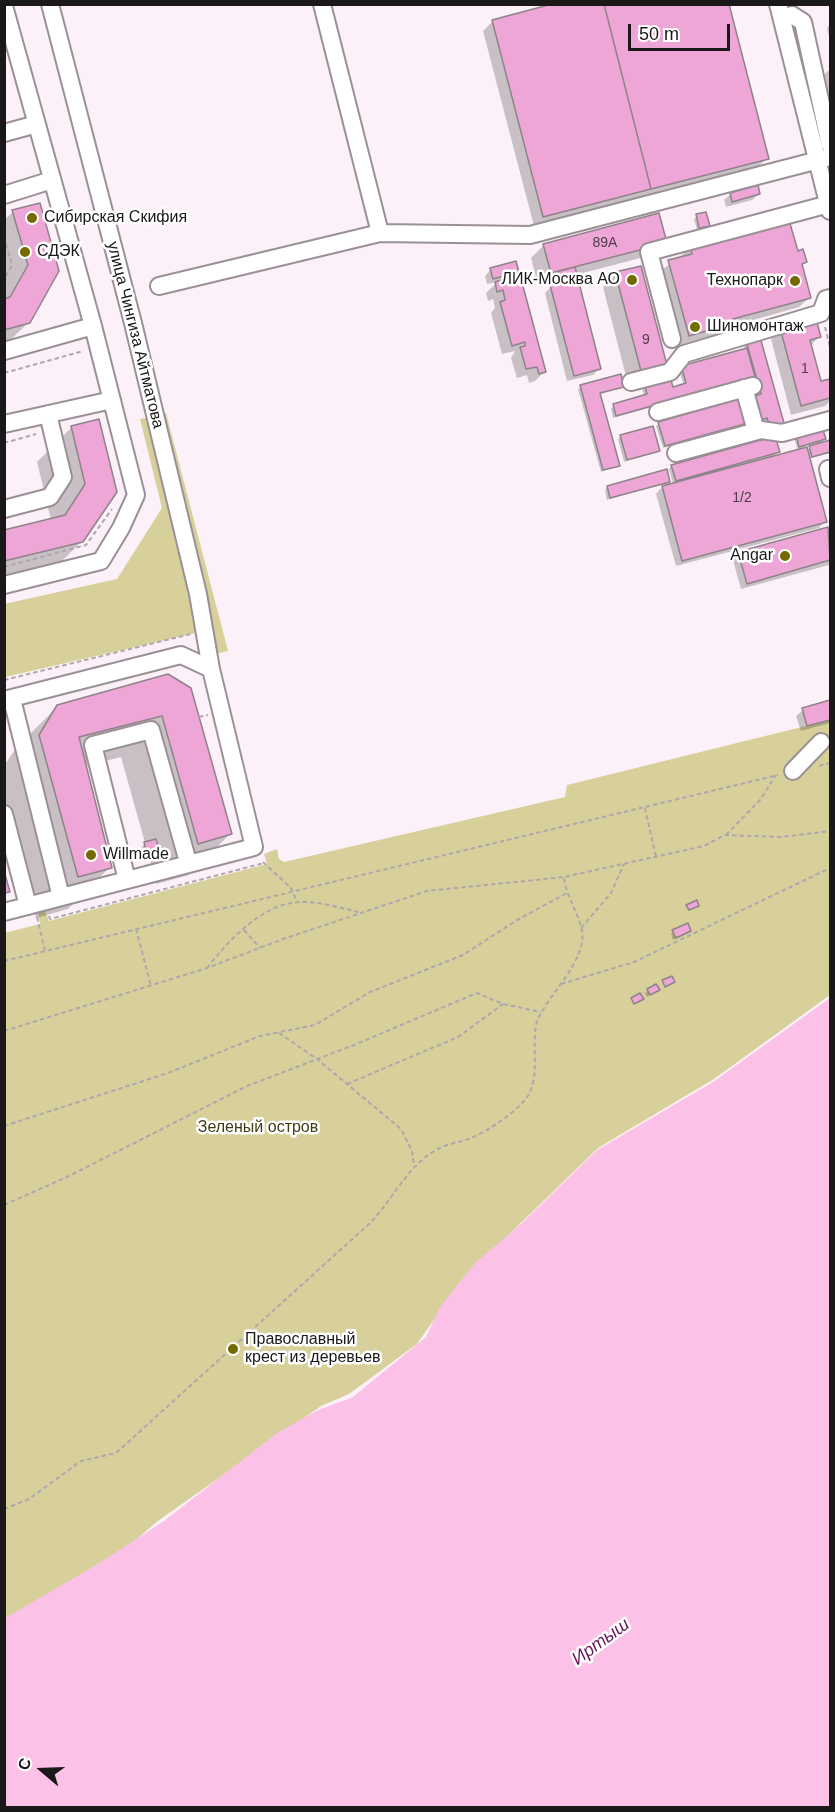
<!DOCTYPE html>
<meta charset="utf-8">
<style>
body{margin:0}
#map{position:relative;width:835px;height:1812px;overflow:hidden;background:#fcf1f8;font-family:Helvetica,sans-serif}
canvas{display:block}
.frame{position:absolute;inset:0;border:6px solid #1b181a;pointer-events:none}
.north{position:absolute;left:12px;top:1740px;width:60px;height:60px;-webkit-text-stroke:4px #fff;paint-order:stroke;rotate:289deg;font-size:16px;font-weight:700;line-height:24px;text-align:center;color:#1b181a}
.north::after{content:'';display:block;margin:auto;width:21px;height:27px;background:#1b181a;clip-path:polygon(50% 0,100% 100%,50% 72%,0 100%)}
.scale{position:absolute;left:628px;top:24px;width:102px;height:27px;box-sizing:border-box;border:3px solid #1b181a;border-top:0;padding-left:8px;font-size:18px;line-height:21px;white-space:nowrap;color:#1b181a;-webkit-text-stroke:4px #fff;paint-order:stroke}
</style>
<div id="map">
<canvas width="835" height="1812"></canvas>
<div class="frame"></div>
<div class="north">С</div>
<div class="scale">50 m</div>
</div>
<script>
const context = document.querySelector('canvas').getContext('2d');
context.lineJoin = 'round';
function paint(path, color) { context.fillStyle = color; context.fill(path, 'evenodd'); }
function stroke(path, color, width, dash) { context.strokeStyle = color; context.lineWidth = width; context.lineCap = dash ? 'butt' : 'round'; context.setLineDash(dash || []); context.stroke(path); }
function write(font, color, halo, rows, align = 'center') {
  context.font = font + ' Helvetica,sans-serif'; context.lineWidth = 5; context.setLineDash([]); context.textBaseline = 'middle'; context.strokeStyle = halo; context.fillStyle = color; for (const [text, x, y, turn = 0] of rows) {
    context.save(); context.translate(x, y); context.rotate((+turn || 0) * Math.PI / 180); context.textAlign = isNaN(turn) ? turn : align; if (halo) context.strokeText(text, 0, 0); context.fillText(text, 0, 0); context.restore();
  }
}
const green = new Path2D(`
 M166 413 228 651 210 655 200 632 5 677 4 604 117 579 162 508 140 419Z
 M830 720V995L714 1079 598 1148 461 1281 417 1344 349 1394 321 1406 158 1521 115 1557 5 1620 4 933 40 924 38 913 45 911 49 921 267 864 264 854 277 849 279 859 284 862 565 797 567 785Z`);
const water = new Path2D(`
 M830 998V1807H5V1618L93 1567 164 1521 277 1433 316 1411 353 1397 426 1337 440 1307 475 1263 521 1224 597 1150 713 1082Z`);
const shadow = new Path2D(`
 M493 21 767 158 757 168 534 226 483 31Z
 M830 25V41L827 28Z
 M830 69V205L799 100Z
 M731 194H759L752 200 726 207 724 200Z
 M39 205 29 322 4 346V220L13 212Z
 M658 215 652 255 575 275 600 368 593 375 567 381 545 293 552 286 551 282 538 285 531 258 544 245Z
 M697 216 708 225 706 228 697 230 694 219Z
 M691 248 797 253 805 262 801 266 809 298 799 307 729 327 723 333 679 345 659 272Z
 M491 269 518 271 510 279 544 372 535 381 529 383 527 375 517 378 511 358 515 351 502 354 491 313 495 308 493 299 488 301 486 293 497 282 487 284 485 276Z
 M616 274 665 364 628 384 603 287Z
 M781 329 819 337 810 346 820 383 830 380V401L825 406 791 415 771 339Z
 M747 342 782 423 779 426 767 429 765 420 756 422 758 396 753 379 613 418 611 408 644 396 642 388 645 385 672 389 684 386 679 370 745 350 744 345Z
 M622 386 599 395 618 465 601 472 578 389 581 387Z
 M97 421 82 541 47 576 4 587V531L51 520 37 462 72 427Z
 M659 423H747L663 448 656 426Z
 M797 435 824 439 817 446 830 442V453L808 459 825 521 819 528 676 566 656 494 662 487 673 484 669 469 672 466 778 451 772 458 798 451 794 438ZM814 444 806 451 805 446Z
 M621 436 658 450 624 462 618 439Z
 M668 481 607 500 605 490 607 487Z
 M827 529 830 541 829 565 741 589 733 560 739 553Z
 M168 675 230 834 189 875 156 884 149 857 145 858 142 847 145 843 121 757 85 766 110 867 68 909 36 918 4 803V766L16 748 58 706Z
 M830 702V723L801 731 796 716 803 710Z
 M690 931 673 940 671 934 673 932Z
 M648 990H658L647 997 645 993Z`);
const building = new Path2D(`
 M552 4H604L651 189 543 217 492 20Z
 M604 4H729L769 159 651 189Z
 M758 185 760 194 732 202 730 193Z
 M40 203 59 271 30 323 4 330V299L10 297 28 265 12 210Z
 M706 212 710 226 699 228 696 214Z
 M659 213 667 243 551 273 543 244Z
 M789 220 798 251 803 249 807 262 802 264 811 298 733 319 734 323 689 336 668 260 692 254 690 246Z
 M516 261 519 272 493 279 490 268Z
 M641 266 667 365 641 371 615 272Z
 M575 267 601 369 574 376 550 285 559 283 556 272Z
 M520 275 546 372 539 374 537 367 526 369 520 347 525 346V342L512 346 500 302 505 300 503 290 497 292 495 282Z
 M816 319 821 337 810 340 821 381 830 379V398L801 406 780 328Z
 M760 337 784 423 770 427 767 418 758 421 751 397 761 394 746 341Z
 M747 348 755 377 616 416 613 404 647 394 644 384 670 377 673 387 686 383 681 366Z
 M621 374 624 387 600 393 620 466 603 470 580 385Z
 M742 398 748 423 665 446 658 422Z
 M99 419 117 492 83 542 4 561V530L65 515 85 484 71 426Z
 M653 426 660 451 627 460 620 435Z
 M822 427 826 439 799 447 796 434Z
 M775 436 780 452 676 481 671 465Z
 M830 440V452L812 457 809 446Z
 M807 447 827 522 682 561 662 486Z
 M667 469 670 482 610 498 607 486Z
 M828 527 830 560 747 584 738 552Z
 M168 674 191 688 232 834 198 844 162 716 79 737 112 868 78 877 39 735 57 705Z
 M830 700V720L807 726 802 708Z
 M156 839 160 852 147 856 144 842Z
 M4 871 10 892 4 893Z
 M697 900 699 906 689 910 686 905Z
 M688 923 691 931 676 938 672 930Z
 M672 976 675 982 665 987 662 980Z
 M656 984 660 990 650 995 647 989Z
 M640 993 644 999 634 1004 631 998Z`);
const path = new Path2D(`
 M4 237 12 265 4 280
 M825 327 830 347
 M4 373 83 351
 M4 443 36 434
 M4 567 86 545 112 509
 M4 680 191 634
 M199 717 208 715
 M819 766 830 763
 M645 808 656 857
 M726 835 760 800 776 775
 M263 862 291 888 297 902
 M49 916 50 919 264 863
 M37 917 45 951
 M581 928 611 893 624 864
 M136 929 151 986
 M244 930 260 948
 M4 961 778 775
 M207 968C229 940 262 904 299 902 319 901 340 908 359 912
 M561 984 634 962 830 868
 M4 1031 207 968 283 939 427 891 564 877 704 846 725 835 781 837 830 831
 M279 1033 317 1059 401 1129 412 1151 414 1166
 M347 1084 458 1037 503 1004
 M4 1126 168 1073 260 1036 315 1025 370 992 463 955 517 920 567 893
 M4 1205 67 1177 247 1086 354 1045 477 993 503 1004 541 1012
 M4 1509 29 1499 81 1461 116 1453 369 1224C393 1200 406 1167 436 1150 447 1143 460 1143 471 1138 487 1132 521 1109 529 1094 540 1073 531 1044 537 1021 549 993 587 961 582 930 578 912 566 896 564 877`);
const minor = new Path2D(`
 M50 4 133 323 198 594 211 669
 M322 4 380 233
 M778 4 830 211
 M4 6 93 326 136 495 121 528 101 561 4 585
 M782 17 792 15 803 22 830 145
 M4 133 37 124
 M4 195 52 180
 M159 286 380 233 530 235 830 157
 M672 339 649 252 829 204
 M4 351 93 326
 M631 382 670 372 684 354 821 313 826 299 830 298
 M744 388 756 431
 M658 412 753 386
 M4 424 112 400
 M676 453 761 430 782 433 830 420
 M828 469 830 478
 M4 509 50 497 63 477 48 414
 M4 700 181 655 211 669 254 847 4 912
 M4 702 13 703 61 897
 M793 771 821 742
 M4 814 28 906
 M127 880 93 745 151 730 188 862`);
const markers = [
 [32,218,6,"#756900"],
 [25,252,6,"#756900"],
 [632,280,6,"#756900"],
 [795,281,6,"#756900"],
 [695,327,6,"#756900"],
 [785,556,6,"#756900"],
 [91,855,6,"#756900"],
 [233,1349,6,"#756900"]
];
const numberNames = [
 ["89А",605,243],
 ["9",646,340],
 ["1",805,369],
 ["1/2",742,498]
];
const poiNames = [
 ["Сибирская Скифия",44,218],
 ["СДЭК",37,252],
 ["ЛИК-Москва АО",620,280,"right"],
 ["Технопарк",783,281,"right"],
 ["Шиномонтаж",707,327],
 ["Angar",773,556,"right"],
 ["Willmade",103,855],
 ["Православный",245,1340],
 ["крест из деревьев",245,1358]
];
const streetNames = [
 ["улица Чингиза Айтматова",135,335,76]
];
const parkNames = [
 ["Зеленый остров",258,1128]
];
const waterNames = [
 ["Иртыш",601,1642,-36]
];
paint(green, '#d8d09a');
paint(water, '#fcc1e7');
paint(shadow, '#0003');
paint(building, '#eea6d7');
stroke(building, '#8d8389', 1.5);
stroke(minor, '#9a9096', 20);
stroke(path, '#afa7ac', 2, [4.5, 3]);
stroke(minor, '#fff', 16);
for (const [x, y, r, color] of markers) { const dot = new Path2D(); dot.arc(x, y, r, 0, 2 * Math.PI); context.fillStyle = color; context.fill(dot); stroke(dot, '#fff', 2); }
write('14px', '#503c49', null, numberNames);
write('16px', '#1b181a', '#fff', poiNames, 'left');
write('16px', '#1b181a', '#fff', streetNames);
write('16px', '#403b17', '#fff', parkNames);
write('italic 18px', '#691756', '#fff', waterNames);
</script>
